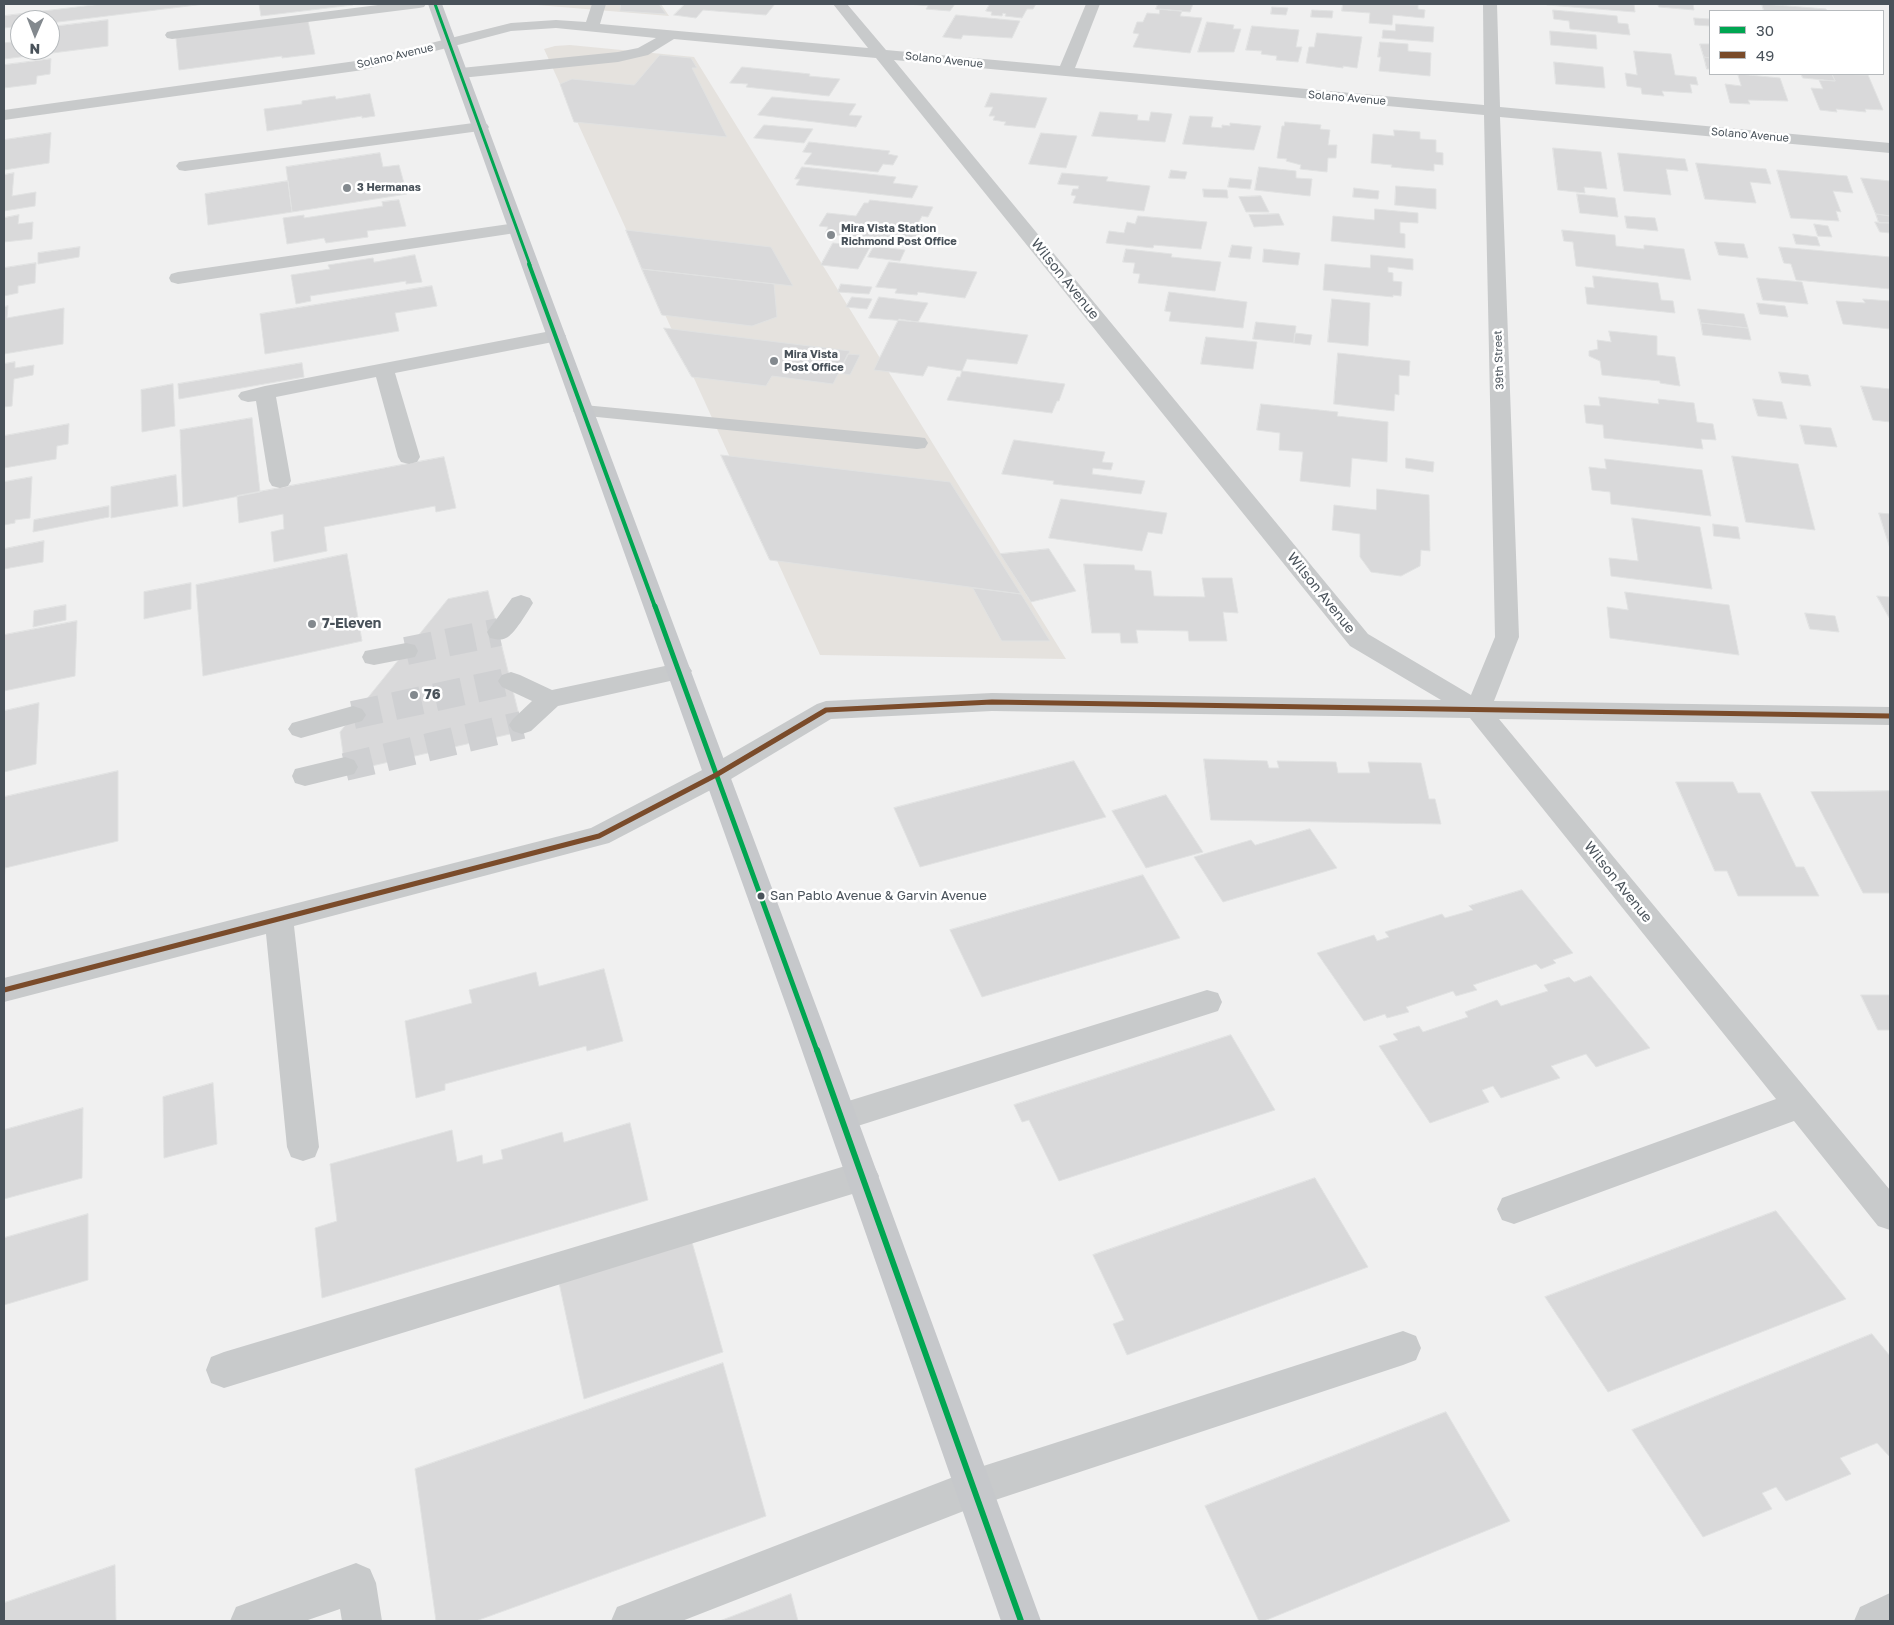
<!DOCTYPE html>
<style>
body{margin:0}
#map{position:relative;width:1894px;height:1625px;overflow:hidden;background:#f0f0f0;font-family:"Golos Text",sans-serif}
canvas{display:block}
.frame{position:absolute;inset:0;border:5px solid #49525a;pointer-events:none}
.legend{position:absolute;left:1709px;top:10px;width:175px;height:65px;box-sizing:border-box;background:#fff;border:1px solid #b6babd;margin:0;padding:6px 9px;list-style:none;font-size:15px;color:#49525a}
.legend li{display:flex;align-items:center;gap:10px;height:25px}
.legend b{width:25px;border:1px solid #b6babd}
.north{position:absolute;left:10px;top:10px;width:50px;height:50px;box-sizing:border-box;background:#fff;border:1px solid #b6babd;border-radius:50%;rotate:181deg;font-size:14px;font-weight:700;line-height:20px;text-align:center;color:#49525a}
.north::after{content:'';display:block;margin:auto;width:18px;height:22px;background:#83898e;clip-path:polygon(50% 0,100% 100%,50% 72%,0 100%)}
</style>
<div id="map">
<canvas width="1894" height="1625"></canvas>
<div class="frame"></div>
<ul class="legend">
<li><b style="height:6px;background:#00a651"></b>30</li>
<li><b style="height:6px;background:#7a4b2a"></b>49</li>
</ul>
<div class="north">N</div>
</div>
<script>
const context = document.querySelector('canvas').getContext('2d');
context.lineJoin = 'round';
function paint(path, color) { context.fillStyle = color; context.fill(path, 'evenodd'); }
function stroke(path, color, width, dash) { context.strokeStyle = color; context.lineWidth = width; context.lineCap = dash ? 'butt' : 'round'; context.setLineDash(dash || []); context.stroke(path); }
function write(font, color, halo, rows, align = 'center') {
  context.font = font + ' "Golos Text",sans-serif'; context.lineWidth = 5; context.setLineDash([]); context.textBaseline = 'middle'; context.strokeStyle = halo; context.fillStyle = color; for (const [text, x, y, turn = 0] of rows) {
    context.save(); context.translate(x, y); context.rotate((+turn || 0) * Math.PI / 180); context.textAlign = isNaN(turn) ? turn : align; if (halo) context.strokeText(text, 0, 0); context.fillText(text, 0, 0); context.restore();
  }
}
const commercial = new Path2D(`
 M525 4H661L669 16Z
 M570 45 694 57 1066 659 820 655 544 49 555 46Z`);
const building = new Path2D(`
 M102 4H205L50 23V20H20V26L4 28V16Z
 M253 4H353V5L261 16 259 4Z
 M621 4H659L666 14 620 11Z
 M685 4H775L766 15 703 10 696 18 674 15Z
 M907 4H955L950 11 926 9 928 6Z
 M990 4H1036L1033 9H1027L1022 18 1005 16 1006 14 1003 13 1002 16 991 15 992 12 986 11Z
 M1158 4H1193L1190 12 1156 9Z
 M1343 4 1418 5V9L1425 10 1424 18 1393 15 1392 25 1369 23 1370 13 1342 11Z
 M1547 4H1634L1635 12 1547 5Z
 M1658 4H1693L1694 10 1659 7Z
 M1762 4 1826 9 1827 11H1764Z
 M1272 7 1288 8 1286 15 1271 14Z
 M1160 9 1182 11 1180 16 1202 18 1190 53 1133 47 1139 34 1133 33 1137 22H1143L1147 13 1159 14Z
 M1312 10 1333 11 1332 18 1311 17Z
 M1553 10 1617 16 1618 23 1628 24 1630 35 1570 29 1569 21 1554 19Z
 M956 15 1020 21 1012 38 963 35 961 39 943 37Z
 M1694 18 1710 19V26L1695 25Z
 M108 20V46L4 59V43L20 41V50H50V27Z
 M308 21 315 54 282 58V56L179 70 176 38Z
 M1207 22 1234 25 1233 29H1241L1234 52H1198Z
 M1396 24 1434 27 1433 42 1382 38 1383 30 1395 31Z
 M1252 26 1299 30 1296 47H1302L1298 62 1276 60 1277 56 1261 54 1262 51 1246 50Z
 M1550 31 1596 35 1597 49 1551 45Z
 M1317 33 1362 37 1357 68 1343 66V68L1306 63 1309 47H1314Z
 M1380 42 1408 44V51L1431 53 1430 76 1379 71 1381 57H1378Z
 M1700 44H1710V58L1704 57Z
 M1634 51 1671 54 1675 75 1696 77 1698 85 1690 84 1692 93 1662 91 1664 96 1642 94 1641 88 1627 86 1625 73 1637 75Z
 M660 55 691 58 697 68H692L727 137 574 122 560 84 572 79 634 85Z
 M1704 57 1710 58V69H1707Z
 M51 59 50 74 37 76 36 84 4 88V65Z
 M1554 62 1603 67 1605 88 1556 84Z
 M742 67 810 74 809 76 840 79 829 96 746 87 748 84 730 83Z
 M1738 74 1780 78 1788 101 1748 100 1750 104 1730 103 1725 84 1741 86Z
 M1801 74H1832L1835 81 1803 78Z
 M1832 74 1868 75 1883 110 1865 109 1866 112 1836 109 1837 112 1820 110 1811 88 1823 89 1819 80 1835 81Z
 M991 93 1047 98 1035 128 1004 125 1006 122 993 120 995 116H989L993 107H985Z
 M370 94 375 116 362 118V116L267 131 264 109 302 104V101L335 96 336 99Z
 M772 97 856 104 849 115 862 116 856 127 758 115Z
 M1100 112 1138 115 1137 120 1149 121 1151 112 1172 114 1165 142 1092 136Z
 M1190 116 1213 117 1211 127 1222 128V125L1230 126V123L1261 126 1254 150 1183 144Z
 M1285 122 1321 125 1320 129 1330 130 1328 145H1337L1336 158H1328L1327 172 1300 169 1301 165 1286 161 1287 159 1277 158 1282 126H1284Z
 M764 125 813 129 804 143 754 138Z
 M1394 130 1420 132V139L1436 140V152L1443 153V165L1434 164V171L1391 167 1392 165 1371 163 1373 134 1394 136Z
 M51 133 49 163 4 170V140Z
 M1041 133 1077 136 1066 168 1029 164Z
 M809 142 890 151 888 154 898 156 893 165 883 164 878 172 804 164 812 153 803 152Z
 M1553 148 1601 152 1607 189 1584 187 1585 193 1558 190Z
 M380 153 383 167 399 165 407 194 292 212 286 167Z
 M1618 153 1685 159 1688 171 1666 169 1671 195 1624 191Z
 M1696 163 1766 169 1771 184 1750 182 1756 203 1705 199Z
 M802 167 896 177 893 183 918 186 912 198 796 185 800 179H795Z
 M1259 167 1296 171V178L1312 179 1310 196 1255 190Z
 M1171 170 1187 172 1185 179 1169 178Z
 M1777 170 1847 176 1853 193 1833 191 1841 212 1836 211 1839 221 1791 218Z
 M14 173 12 196 36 192 35 206 4 211V175Z
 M1062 173 1108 177 1106 181 1150 186 1144 211 1073 203 1076 196 1071 195 1073 189H1078L1079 186 1058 184Z
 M1230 178 1252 180 1250 189 1228 187Z
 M1861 178 1890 181V216L1876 214Z
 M288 181 292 212 208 225 205 194Z
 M1396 186 1436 189V209L1395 205Z
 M1354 188 1379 191 1378 199 1353 197Z
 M1203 189 1227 190 1228 198 1204 197Z
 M1577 194 1615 198 1618 217 1580 213Z
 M1261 196 1269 212H1246L1239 197Z
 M399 200 406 226 367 231 368 237 326 243 324 238 287 244 283 218 304 215V218L383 206 382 202Z
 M870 200 933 207 928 217 922 216 915 229 923 230 916 244 825 234 828 227 819 226 827 213 856 216 864 203H868Z
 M1375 209 1418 213V223L1400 222V233L1405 234V248L1331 241 1333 216 1374 220Z
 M1279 214 1284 225 1254 227 1249 215Z
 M1876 214 1890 216V223H1879Z
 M19 215 18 224 33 222 32 239 4 242V218Z
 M1138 216 1207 222 1201 249 1154 245 1153 248 1106 243 1109 231 1124 233 1127 222 1135 224Z
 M1625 216 1655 218 1658 231 1627 228Z
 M1875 222 1890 223V233L1880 232Z
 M1814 224 1828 226 1832 237 1818 236Z
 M626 230 771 247 793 286 642 269Z
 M1562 230 1615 235 1616 246 1644 249V245L1684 249 1691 280 1576 266 1573 242 1564 241Z
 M1793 234 1817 237 1820 246 1796 244Z
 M1715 242 1744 244 1748 258 1719 255Z
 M833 243 870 247 858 269 821 265Z
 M1232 245 1252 247 1250 259 1229 257Z
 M874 246 905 250 900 261 868 257Z
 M80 247 79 257 38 264V253Z
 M1779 247 1890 257V289L1796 280 1791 264 1784 263Z
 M1126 249 1172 254 1171 257 1221 262 1215 291 1138 283 1140 274 1133 273 1135 263 1123 262Z
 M1264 249 1300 253 1298 265 1263 262Z
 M415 255 422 282 406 284V281L310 296 311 301 296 304 291 275 330 269 328 265 373 258 374 262Z
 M1371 255 1413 259V270L1388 267V272L1393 273V281L1402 282 1401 296 1393 295V297L1323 290 1325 264 1370 268Z
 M889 262 977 272 965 298 918 292 917 295 895 293 897 289 876 287Z
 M36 263 35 283 18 286V293L4 296V268Z
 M642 269 774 284 777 317 752 326 662 315Z
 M1593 276 1658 283 1661 300 1673 301 1675 313 1587 304 1585 287 1594 288Z
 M1757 278 1802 282 1808 304 1763 300Z
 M841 284 872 287 869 294 838 292Z
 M432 286 437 306 395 313 399 331 265 354 260 314Z
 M1169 292 1247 302 1243 328 1169 321 1171 312 1165 311Z
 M852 297 872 299 867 309 846 307Z
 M879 297 928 303 918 322 869 318Z
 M1332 299 1370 303 1368 346 1328 342Z
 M1863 299 1890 301V329L1843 324 1836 301 1865 303Z
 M1757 303 1785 306 1788 317 1760 314Z
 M8 306 7 318 64 308 63 344 4 354V307Z
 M1698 309 1744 314 1748 328 1701 323Z
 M899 319 918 322 1028 335 1017 364 967 359 962 371 928 366 923 376 874 370Z
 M1256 322 1296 326 1294 343 1253 339Z
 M1701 323 1748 328 1751 340 1703 335Z
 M664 328 850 351 833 384 772 376 766 386 692 377Z
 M1609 331 1657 336V355L1675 357 1680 386 1660 383V381L1602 375 1600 361 1589 356V351L1598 349 1597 340 1611 342Z
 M1295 333 1312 335 1310 345 1294 343Z
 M1206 337 1257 342 1253 369 1201 364Z
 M1338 353 1410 361 1409 376 1399 375V395L1395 394 1394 411 1334 404Z
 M848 354 860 355 850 375 839 373Z
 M15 362V368L34 365 33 375 14 379 12 406 4 407V364Z
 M302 363 304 377 179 399 178 384Z
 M962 371 1065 384 1059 401H1057L1052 413 947 400 957 377H960Z
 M1779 372 1808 375 1811 386 1782 383Z
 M173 384 175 426 142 432 141 390Z
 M1861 386 1890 389V422L1873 420Z
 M1599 397 1659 404 1658 399 1694 403 1697 422 1713 424 1716 440 1701 439 1703 449 1604 438 1603 425 1586 423 1584 405 1600 406Z
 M1753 399 1782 402 1787 419 1758 416Z
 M1261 404 1338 412 1337 416 1388 422 1387 462 1352 458 1350 487 1300 481 1303 452 1279 450 1280 433 1257 430Z
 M252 418 260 492 183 507 180 430Z
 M69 424 68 444 57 446 56 459 4 468V436Z
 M1800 425 1831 428 1837 447 1805 444Z
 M1014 440 1105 452 1102 462 1113 463 1111 470 1093 468 1092 474 1145 481 1141 494 1053 484 1054 481 1002 474Z
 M721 455 950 482 1021 594 770 560Z
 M1732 456 1798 464 1815 530 1746 522Z
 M444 457 456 508 436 512 435 506 324 527 327 551 274 562 271 532 284 529 283 514 239 523 237 496Z
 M1406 458 1434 462 1433 472 1406 468Z
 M1605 459 1702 470 1711 516 1611 504 1610 492 1592 490 1589 467 1606 469Z
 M176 475 178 506 111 518V487Z
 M32 477 30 518 15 520V523L4 525V482Z
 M1377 489 1429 495 1430 551 1421 550 1420 566 1401 576 1371 572 1360 557V534L1332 530 1334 505 1376 510Z
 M1061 499 1167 513 1162 534 1148 532 1142 551 1049 538Z
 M109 506V517L33 532 34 520Z
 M1879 513 1890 514V548Z
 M1632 518 1700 527 1712 589 1611 576 1609 558 1638 561Z
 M1713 524 1738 527 1740 539 1714 536Z
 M44 541 43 562 4 569V549Z
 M1049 549 1076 591 1031 602 1000 554Z
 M347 554 362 641 203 676 196 585Z
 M1084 564 1134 565 1135 570 1151 571 1154 596 1205 597 1202 578H1232L1238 613 1223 612 1227 641H1189L1188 631 1136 630 1138 643H1121L1120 633H1092Z
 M191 583V609L144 619V592Z
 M973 588 1021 594 1050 641H1002Z
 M488 591 523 731 350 771 345 767 340 732 344 727 448 599Z
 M1625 592 1729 605 1739 655 1610 638 1607 607 1628 610Z
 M1877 596 1890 597V619Z
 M66 605V620L33 627 34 611Z
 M1805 613 1835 616 1839 632 1810 629Z
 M77 621 75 676 4 691V635Z
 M39 703 36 764 4 772V711Z
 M1204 759 1267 761 1269 768H1279L1277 761 1336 762 1338 773H1370L1368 762 1421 763 1429 799H1435L1441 824 1211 820Z
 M1074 761 1106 817 920 867 894 808Z
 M118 771V841L5 868 4 882V797Z
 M1676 782H1733L1738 793H1760L1796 867H1804L1819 896H1738L1727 871H1715Z
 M1890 791V893H1863L1811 792Z
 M1166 795 1203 852 1146 868 1112 811Z
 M1310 829 1337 868 1223 902 1194 857 1251 840 1255 845Z
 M1143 875 1180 938 982 997 950 930Z
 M1522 890 1573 953 1553 960 1556 963 1541 969 1536 964 1473 985 1477 990 1456 996 1453 991 1406 1007 1409 1012 1387 1018 1385 1014 1364 1021 1317 953 1374 935 1377 941 1389 937 1385 932 1442 914 1445 918 1473 910 1469 906Z
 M604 969 623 1041 587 1051 586 1046 445 1084V1090L416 1098 405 1021 472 1003 469 990 536 972 539 986Z
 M1591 976 1650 1048 1596 1067 1586 1054 1551 1066 1560 1078 1501 1098 1493 1086 1482 1090 1489 1102 1430 1123 1379 1046 1398 1040 1393 1034 1419 1026 1423 1032 1468 1017 1465 1012 1497 1000 1501 1006 1548 991 1544 985 1569 977 1574 982Z
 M1861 995H1890V1030H1878Z
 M1231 1035 1275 1110 1059 1181 1029 1120 1022 1122 1014 1105Z
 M213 1083 217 1144 164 1158 163 1097Z
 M83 1108 82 1178 4 1199V1130Z
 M630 1123 648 1200 322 1298 315 1228 337 1221 330 1164 452 1130 457 1162 482 1155 483 1164 503 1159 501 1150 562 1132 564 1142Z
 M1315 1178 1368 1267 1127 1355 1113 1324 1124 1320 1093 1255Z
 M1776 1211 1846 1299 1608 1392 1545 1297Z
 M88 1214V1280L4 1305V1238Z
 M690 1235 723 1352 584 1399 558 1278Z
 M1872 1334 1890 1356V1457L1877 1443 1840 1458 1851 1474 1786 1501 1776 1487 1762 1493 1772 1509 1703 1537 1632 1430Z
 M723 1363 766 1516 476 1621H436L415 1469Z
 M1446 1412 1510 1521 1264 1621H1259L1205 1506Z
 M115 1565 116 1621H4V1603Z
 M791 1594 798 1621H720Z`);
const minorTunnel = new Path2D(`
 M406 651 499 632
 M353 715 511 681
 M345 767 522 725`);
const minor = new Path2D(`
 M386 4H426L424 7 419 8 172 39 167 38 165 35 167 32 172 31Z
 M592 4H606L600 24 868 48 833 4H847L886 50 1060 66 1086 4H1100L1075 68 1484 105 1483 4H1497L1500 107 1890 143V153L1500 117 1519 637 1494 701 1890 707V725L1499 719 1890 1190V1230L1878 1226 1794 1121 1514 1224 1502 1220 1497 1209 1502 1198 1776 1099 1470 718 992 711 831 719 726 782 609 843 294 926 319 1147 315 1157 303 1161 291 1157 287 1147 266 934 4 1002V978L591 828 706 768 817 704 826 701 992 693 1441 700 1350 646 876 58 674 39 648 55 618 62 461 78 455 76 453 73 455 70 461 68 618 52 638 48 656 38 556 28 511 31 363 70 4 120V110L363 60 511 23 556 20 586 22ZM894 60 1484 115 1495 637 1471 695 1368 634Z
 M481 122 487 124 489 127 487 130 185 171 179 170 176 166 179 162 185 161Z
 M516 223 522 224 525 228 522 232 178 284 171 282 169 278 171 274 178 272Z
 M556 330 563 332 566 336 563 340 395 373 420 457 417 462 409 464 401 462 398 457 376 377 276 397 291 481 288 486 280 488 272 486 269 481 256 401 248 402 241 400 238 396 241 392 265 386Z
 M584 405 917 437 925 438 928 443 925 448 917 449 577 415 573 411 577 407Z
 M521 595 530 598 533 603C528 611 514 635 506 638 500 641 496 639 490 638L487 632 512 598Z
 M406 643 415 645 418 651 415 657 374 665 365 663 362 657 365 651Z
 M679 663 688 665 692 671 688 677 558 706 531 731 522 734 513 731 509 725 513 719 532 701 502 687 498 681 502 675 511 672 520 675 552 690Z
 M353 706 362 709 366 715 362 721 301 738 292 735 288 729 292 723Z
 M345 757 354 760 358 767 354 774 305 786 295 783 292 776 295 769Z
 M1207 990 1218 993 1222 1002 1218 1011 842 1131 831 1127 826 1117 831 1107 842 1103Z
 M862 1161 874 1166 879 1176 874 1186 862 1191 224 1388 211 1383 206 1370 211 1357 224 1352Z
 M1403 1331 1416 1336 1421 1348 1416 1360 1403 1365 974 1507 682 1621H611L617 1607 974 1469Z
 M356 1563 370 1569 376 1583 382 1621H342L340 1609 305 1621H230L236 1607Z
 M1890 1593V1621H1854L1860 1607Z`);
const major = new Path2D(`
 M428 4H442L510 187 822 1022 1041 1621H1001L792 1022Z`);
const bus1Far3 = new Path2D(`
 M435 4 530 265`);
const bus1Far2 = new Path2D(`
 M529 264 655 607`);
const bus1Far1 = new Path2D(`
 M655 606 817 1051`);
const bus1 = new Path2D(`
 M817 1050 1021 1621`);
const bus2 = new Path2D(`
 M4 990 599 836 716 775 826 710 992 702 1890 716`);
const markers = [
 [347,188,5,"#83898e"],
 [831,235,5,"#83898e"],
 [774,361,5,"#83898e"],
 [312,624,5,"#83898e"],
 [414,695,5,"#83898e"],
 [761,896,4.5,"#49525a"]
];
const farStreetnames = [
 ["Solano Avenue",395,56,-13],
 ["Solano Avenue",944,60,6],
 ["Solano Avenue",1347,98,5],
 ["Solano Avenue",1750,135,5],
 ["39th Street",1499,360,-92]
];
const farPoinames = [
 ["3 Hermanas",357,188],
 ["Mira Vista Station",841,229],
 ["Richmond Post Office",841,242],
 ["Mira Vista",784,355],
 ["Post Office",784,368]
];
const busNames = [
 ["San Pablo Avenue & Garvin Avenue",770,896]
];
const streetNames = [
 ["Wilson Avenue",1065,279,51],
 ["Wilson Avenue",1321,593,51],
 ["Wilson Avenue",1618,882,51]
];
const poiNames = [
 ["7-Eleven",322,624],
 ["76",424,695]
];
paint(commercial, '#e5e2de');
paint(building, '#d9d9da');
stroke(building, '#e1e2e2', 1);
stroke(minorTunnel, '#cfd0d2', 28, [28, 14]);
paint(minor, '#c8cacb');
paint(major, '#c6c8cb');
stroke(bus1Far3, '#00a651', 3);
stroke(bus1Far2, '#00a651', 4);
stroke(bus1Far1, '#00a651', 5);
stroke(bus1, '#00a651', 6);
stroke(bus2, '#7a4b2a', 5);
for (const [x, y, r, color] of markers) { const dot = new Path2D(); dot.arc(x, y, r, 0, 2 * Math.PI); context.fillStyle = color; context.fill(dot); stroke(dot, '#fff', 2); }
write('11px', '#49525a', '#fff', farStreetnames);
write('bold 11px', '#49525a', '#fff', farPoinames, 'left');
write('13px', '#49525a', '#fff', busNames, 'left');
write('14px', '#49525a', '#fff', streetNames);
write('bold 14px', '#49525a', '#fff', poiNames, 'left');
</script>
